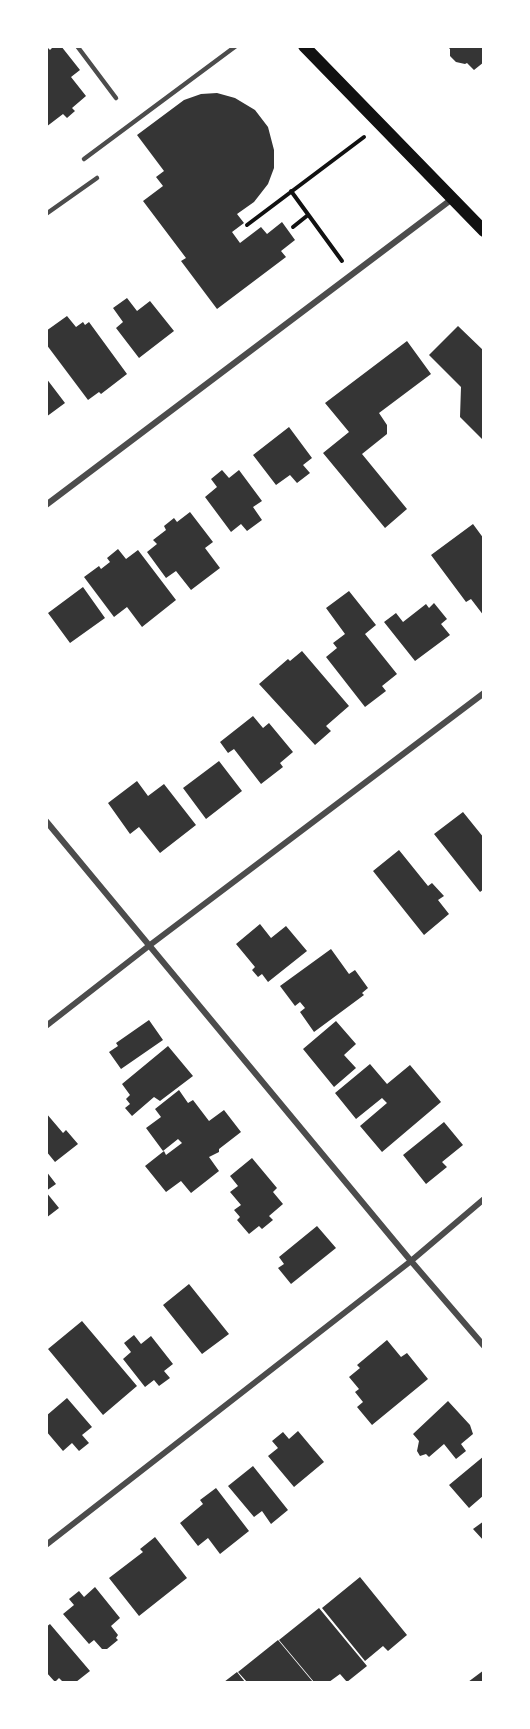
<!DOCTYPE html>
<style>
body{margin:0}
#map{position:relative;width:530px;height:1729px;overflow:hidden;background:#fff;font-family:Inter,sans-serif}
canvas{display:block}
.frame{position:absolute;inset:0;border:48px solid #fff;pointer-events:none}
</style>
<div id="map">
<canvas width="530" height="1729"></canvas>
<div class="frame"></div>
</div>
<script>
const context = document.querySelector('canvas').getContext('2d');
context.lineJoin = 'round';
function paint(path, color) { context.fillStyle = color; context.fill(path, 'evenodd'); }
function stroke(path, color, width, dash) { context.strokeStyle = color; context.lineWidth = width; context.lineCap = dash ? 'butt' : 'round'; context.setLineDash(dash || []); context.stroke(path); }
const building = new Path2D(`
 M46 46 50 50 54 46H61L80 70 71 77 86 96 72 108 75 111 67 118 63 114 46 127Z
 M447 46H484V62L474 70 467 63 465 64 456 62 450 56V49Z
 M217 93 235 98 255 110 268 127 274 150V168L268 184 254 202 237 214 244 223 232 232 240 243 261 227 267 234 282 222 295 240 281 251 286 257 217 309 181 261 186 258 143 201 163 186 156 177 164 171 137 135 184 100 201 94Z
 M127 298 137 311 150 301 174 331 139 358 116 328 123 322 113 308Z
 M67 316 76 327 83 322 85 325 89 322 127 374 101 394 99 392 88 400 46 344V331Z
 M458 326 484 351V441L460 417 461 387 429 355Z
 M407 341 431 374 379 413 387 425V434L362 454 407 509 385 528 323 453 349 432 325 403Z
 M46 378 65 403 46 417Z
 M289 427 312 458 303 465 310 473 297 483 290 475 276 485 253 455Z
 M222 470 229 478 239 470 262 501 253 507 262 520 247 531 241 524 231 532 205 497 217 487 211 479Z
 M190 512 213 542 205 548 220 568 191 590 176 571 166 578 147 552 157 544 153 540 166 530 164 526 174 518 177 522Z
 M473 524 484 539V616L471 599 466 602 431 555Z
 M118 549 126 559 138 550 176 600 142 627 127 607 114 617 84 577 99 566 101 569 110 562 107 558Z
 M83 587 105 618 70 643 48 613Z
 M349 591 376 625 365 634 397 674 382 686 386 691 365 707 326 657 337 648 333 643 345 634 326 608Z
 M434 603 447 619 441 624 450 635 415 661 384 622 396 613 403 622 426 604 429 608Z
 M302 651 349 706 326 726 331 731 315 745 259 684 288 659 290 661Z
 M253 716 263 728 269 723 293 752 280 763 283 767 261 784 234 749 228 753 220 742Z
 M219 761 242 791 206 819 183 788Z
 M137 781 148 796 164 784 196 825 160 853 139 827 130 834 108 803Z
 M463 812 484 838V889L480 892 434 834Z
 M399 850 428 886 432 883 444 896 438 900 449 914 424 935 373 871Z
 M260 924 271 938 286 926 307 951 268 982 262 974 258 977 252 970 255 967 236 944Z
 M331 949 349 974 355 970 368 988 362 993 364 995 314 1032 300 1012 305 1008 300 1002 295 1006 280 986Z
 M149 1020 163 1040 121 1069 109 1052 118 1046 116 1043Z
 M336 1021 356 1044 344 1055 356 1068 334 1087 303 1049Z
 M168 1046 193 1076 160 1101 154 1097 132 1116 125 1108 130 1104 126 1099 130 1095 122 1084Z
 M370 1064 387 1084 410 1065 441 1102 382 1152 360 1126 387 1103 382 1098 356 1119 335 1093Z
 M179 1090 188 1103 193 1100 209 1121 224 1110 241 1132 219 1149V1152L209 1157 219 1171 191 1193 181 1181 166 1192 145 1166 164 1151 166 1155 182 1143 178 1139 163 1151 146 1128 161 1117 155 1109Z
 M46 1113 63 1133 66 1130 78 1144 55 1162 46 1151Z
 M444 1122 463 1145 442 1162 447 1167 426 1184 403 1155Z
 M252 1158 277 1188 273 1192 283 1204 269 1216 273 1220 262 1229 259 1226 249 1234 237 1220 240 1217 234 1210 241 1205 230 1192 238 1186 230 1176Z
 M46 1171 56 1184 46 1191Z
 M46 1192 59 1208 46 1218Z
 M317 1226 336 1248 291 1284 278 1268 284 1264 279 1257Z
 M189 1284 229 1334 202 1354 163 1305Z
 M82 1321 137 1386 103 1415 48 1349Z
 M134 1335 141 1344 151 1336 173 1364 164 1371 170 1378 159 1386 154 1380 145 1387 123 1359 131 1352 124 1343Z
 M387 1340 401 1357 407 1353 428 1379 372 1425 357 1407 363 1402 355 1392 359 1389 349 1377 360 1368 357 1365Z
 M67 1398 92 1427 82 1435 89 1443 79 1451 72 1443 63 1451 46 1431V1416Z
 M448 1401 470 1425 473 1434 461 1444 466 1451 456 1459 444 1444 429 1457 426 1454 420 1456 417 1451 419 1441 413 1434Z
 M298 1431 324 1462 294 1487 268 1456 278 1448 272 1441 283 1432 289 1439Z
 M484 1456V1495L469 1508 449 1485Z
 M253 1466 288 1510 271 1524 262 1511 254 1517 228 1486Z
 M216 1488 249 1531 220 1554 208 1538 198 1546 180 1523 203 1504 200 1500Z
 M484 1521V1541L473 1529Z
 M155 1537 187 1578 139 1616 109 1578 143 1552 140 1549Z
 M360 1577 407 1635 388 1651 383 1646 365 1661 322 1608Z
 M95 1587 120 1618 111 1626 118 1635 116 1638 118 1640 107 1649H102L94 1640 89 1644 63 1614 74 1605 69 1599 79 1591 84 1597Z
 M319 1608 367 1666 347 1682 340 1674 329 1682H314L279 1640Z
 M50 1624 90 1671 76 1682H63L59 1678 55 1682 46 1672V1627Z
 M278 1640 313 1682H247L238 1672Z
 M484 1670V1682H468Z
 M237 1672 245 1682H224Z`);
const path = new Path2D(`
 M291 191 342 261
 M247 225 364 137
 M293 227 308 215`);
const service = new Path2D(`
 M77 46 116 98
 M84 159 236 46
 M46 214 97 178`);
const minor = new Path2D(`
 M46 505 452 199
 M46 821 411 1261 484 1346
 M46 1026 150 945 484 693
 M46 1545 411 1261 484 1199`);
const secondary = new Path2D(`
 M304 46 484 231`);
paint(building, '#353535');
stroke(path, '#111', 4);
stroke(service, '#4c4c4c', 4.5);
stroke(minor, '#4c4c4c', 6);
stroke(secondary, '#111', 12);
</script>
